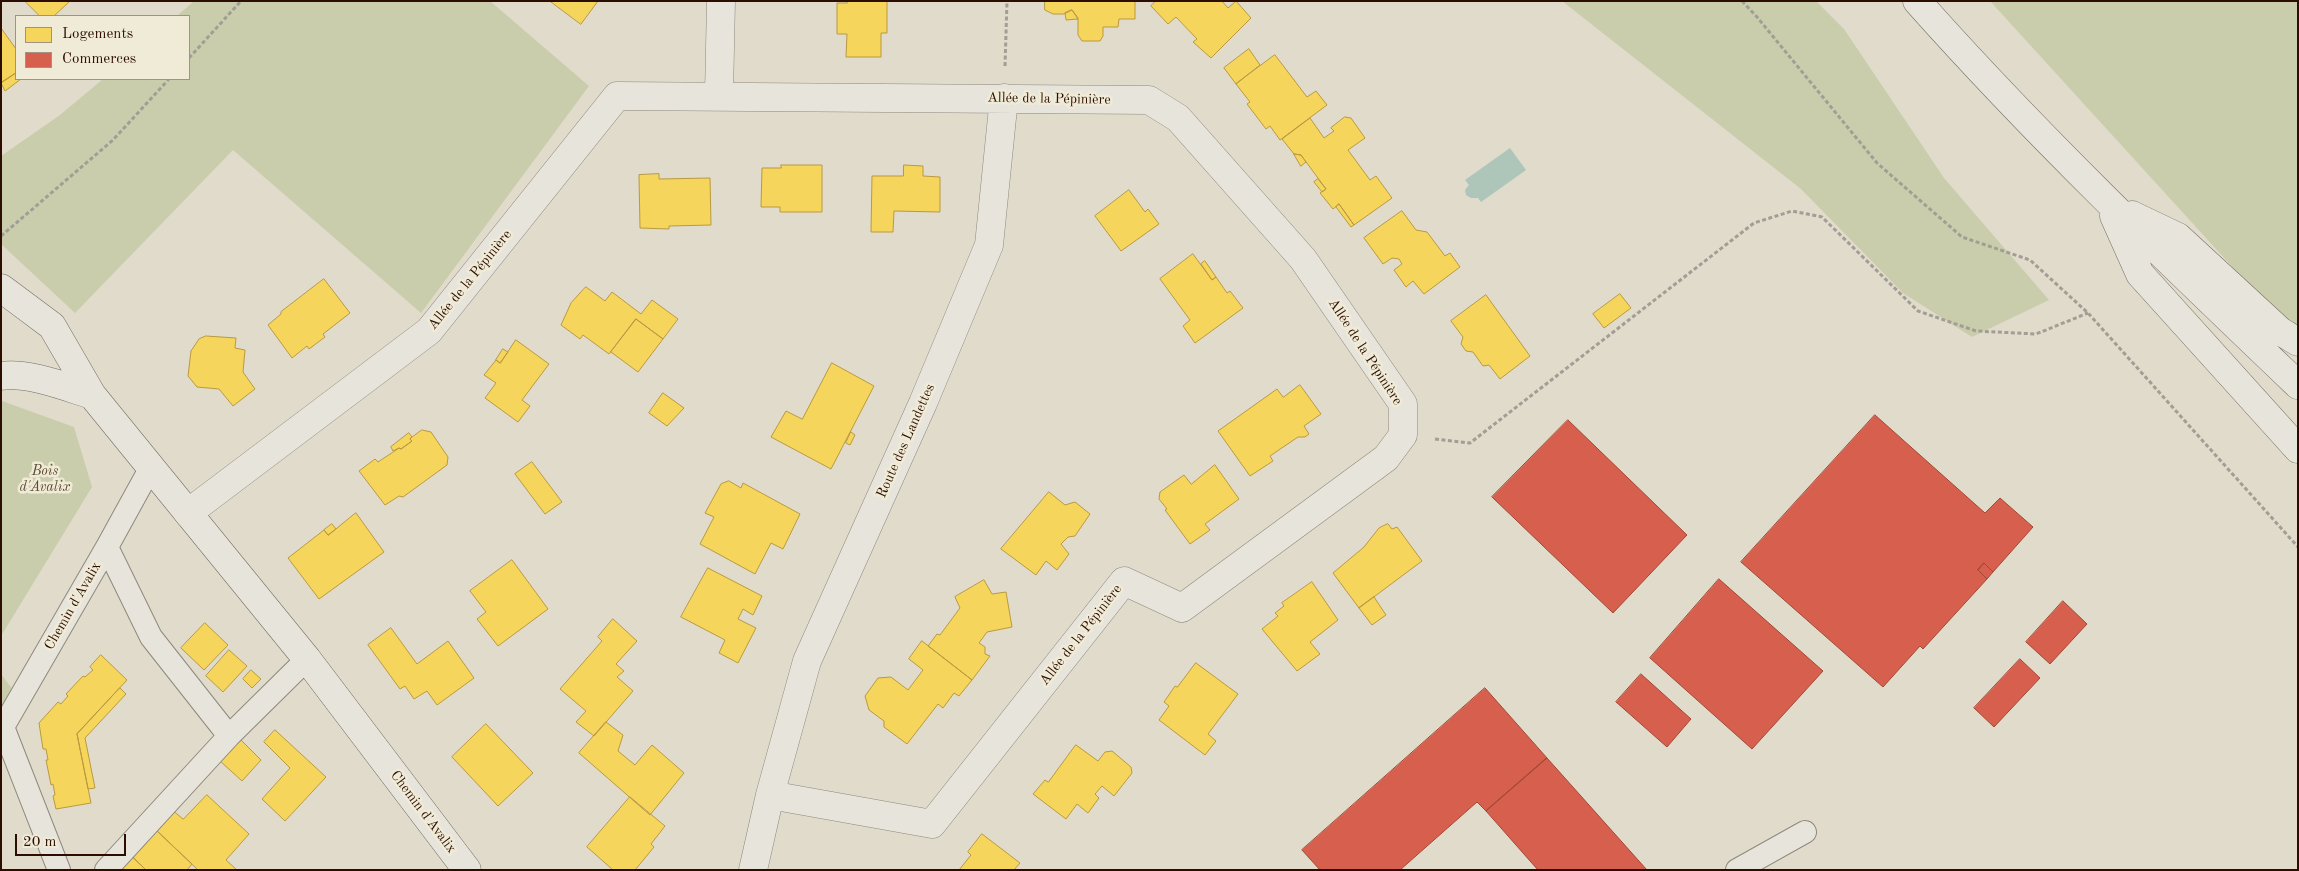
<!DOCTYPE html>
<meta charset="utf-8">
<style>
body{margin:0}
#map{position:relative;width:2299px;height:871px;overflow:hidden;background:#e0dbca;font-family:"Old Standard TT",serif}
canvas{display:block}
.frame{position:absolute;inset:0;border:2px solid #2c0d00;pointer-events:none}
.legend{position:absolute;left:15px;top:15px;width:175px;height:65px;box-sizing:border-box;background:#f0ebd7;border:1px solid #a29281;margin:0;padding:6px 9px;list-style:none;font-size:15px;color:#2c0d00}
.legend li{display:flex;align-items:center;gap:10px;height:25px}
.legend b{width:25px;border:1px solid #a29281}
.scale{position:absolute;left:15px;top:834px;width:111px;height:22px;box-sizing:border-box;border:2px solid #2c0d00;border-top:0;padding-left:6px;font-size:15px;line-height:18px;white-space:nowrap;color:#2c0d00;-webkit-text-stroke:4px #f0ebd7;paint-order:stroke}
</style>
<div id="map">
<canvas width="2299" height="871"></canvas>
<div class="frame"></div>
<ul class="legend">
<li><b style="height:14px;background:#f6d55c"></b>Logements</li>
<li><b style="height:14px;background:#d6604d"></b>Commerces</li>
</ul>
<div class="scale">20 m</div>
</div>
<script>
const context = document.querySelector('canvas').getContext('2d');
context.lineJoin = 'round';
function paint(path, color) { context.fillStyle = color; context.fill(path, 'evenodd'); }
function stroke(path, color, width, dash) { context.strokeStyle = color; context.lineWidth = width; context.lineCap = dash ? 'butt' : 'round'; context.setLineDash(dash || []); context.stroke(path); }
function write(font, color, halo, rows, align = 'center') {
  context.font = font + ' "Old Standard TT",serif'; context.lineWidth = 5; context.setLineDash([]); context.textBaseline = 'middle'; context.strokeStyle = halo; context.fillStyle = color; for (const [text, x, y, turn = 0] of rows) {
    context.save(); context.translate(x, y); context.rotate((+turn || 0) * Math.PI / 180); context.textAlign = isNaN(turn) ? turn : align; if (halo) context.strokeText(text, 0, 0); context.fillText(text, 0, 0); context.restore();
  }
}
const green = new Path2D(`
 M194 1H490L589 86 421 313 233 150 75 313 1 244V156L60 115 103 79H189V16H177Z
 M1562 1H1816L1844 29 1944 178 2049 300 1972 337 1903 293 1801 189Z
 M1990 1H2298V339Z
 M2 401 74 427 92 487 1 636Z
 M1 674 20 699 1 733Z`);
const water = new Path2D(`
 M1510 148 1526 170 1481 202 1478 198H1471L1466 195 1465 190 1469 185 1465 180Z`);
const homes = new Path2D(`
 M25 1H70L54 16H40Z
 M550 1H598L581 24Z
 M847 1H887V33H881V57H846L847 34H837V3H847Z
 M1045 1H1135V19H1119L1118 27H1103V36L1100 41H1082L1078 35V18L1072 10 1064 14H1053L1045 10Z
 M1156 1H1222L1228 8 1236 1 1251 18 1211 58 1193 42 1197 39 1176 17 1168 24 1151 6Z
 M1072 10 1078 19 1066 20 1065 13Z
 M1 28 16 49V73L1 83Z
 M1249 49 1260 65 1236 84 1224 68Z
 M1275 55 1307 97 1316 91 1327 105 1280 140 1270 126 1266 129 1247 104 1250 102 1236 84Z
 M16 73V79H21L5 91 1 83Z
 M1345 117 1351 118 1365 138 1348 150 1370 180 1376 176 1392 198 1354 225 1339 204 1333 209 1320 193 1326 189 1301 155 1294 154 1282 139 1310 118 1324 138 1334 131 1331 128Z
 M1294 154 1301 155 1306 162 1301 166Z
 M781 165H822V212H780V207H761L762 168H781Z
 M904 165 923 166V176L940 177V212L894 211 893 232H871L872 176H903Z
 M659 174V179L710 178 711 225 669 226V229L640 228 639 175Z
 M1318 179 1326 189 1322 192 1314 182Z
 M1129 190 1145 212 1148 209 1159 224 1121 251 1095 216Z
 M1339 204 1354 225 1351 227 1336 207Z
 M1402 211 1416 230 1427 232 1445 256 1450 253 1460 267 1424 294 1413 281 1406 287 1394 270 1402 264 1399 259 1392 258 1383 264 1364 238Z
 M1193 254 1212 280 1216 277 1227 293 1230 291 1243 308 1195 343 1183 326 1190 320 1160 279Z
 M1205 261 1216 277 1212 280 1201 264Z
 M324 279 350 313 323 334 325 337 309 349 307 346 292 358 268 325 281 314V312Z
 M586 287 605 301 612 292 641 314 652 300 678 319 663 339 636 319 609 354 583 335 580 339 561 325 571 303Z
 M1620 294 1631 308 1604 328 1593 314Z
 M1486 295 1530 356 1500 379 1489 365 1483 366 1473 352 1466 351 1461 344 1463 337 1451 321Z
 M636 319 663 339 638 372 611 352Z
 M206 336 236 338 235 348 245 350 243 372 255 389 233 406 219 389 197 387 188 376 191 351 199 339Z
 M516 340 549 364 522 400 530 406 518 422 485 398 496 383 484 375 496 360 500 363Z
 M503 349 508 352 500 363 496 360Z
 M832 363 874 386 831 469 771 437 786 411 802 419Z
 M1300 385 1321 414 1304 426 1309 434 1305 437H1298L1270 456 1273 461 1250 476 1218 431 1277 389 1283 397Z
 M663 393 684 408 667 426 649 413Z
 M422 430 431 432 448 457 447 465 403 497 399 496 385 505 359 471 375 459 378 462 399 448 401 449 412 441 410 439Z
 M851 432 855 435 850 445 846 443Z
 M409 433 412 437 410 439 412 441 401 449 399 448 393 451 391 447Z
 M532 462 562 502 545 514 515 474Z
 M1215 465 1239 499 1205 524 1210 530 1190 544 1165 510 1167 509 1159 499 1160 492 1184 475 1191 484Z
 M729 481 741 488 743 483 800 514 783 549 771 543 755 574 700 544 714 517 705 513 721 484Z
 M1049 492 1065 505 1075 502 1090 514 1075 536 1068 537 1061 544 1069 554 1057 570 1046 561 1036 575 1001 549Z
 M356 513 384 552 319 599 288 558 324 530 328 535Z
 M332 524 336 529 328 535 324 530Z
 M1388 524 1392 529 1397 527 1422 561 1359 608 1333 573 1364 547 1379 528Z
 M512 560 548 609 498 646 477 619 486 612 470 591Z
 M708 568 762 596 753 615 743 609 738 619 756 628 738 663 719 653 725 640 681 617Z
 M984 580 992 594 1006 592 1012 627 987 632 979 643 985 647V654L990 656 972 680 928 646 937 634 940 635 960 608 955 597Z
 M1312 582 1338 620 1310 642 1320 654 1297 671 1262 629 1278 616 1275 613 1284 606 1282 603Z
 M1374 597 1386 615 1372 625 1359 608Z
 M613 619 637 641 616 664 624 671 617 677 633 691 594 736 576 722 586 711 560 689 602 641 598 637Z
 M205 623 228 645 204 670 181 648Z
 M391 628 417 664 448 641 474 678 437 705 427 691 414 699 405 686 400 689 368 645Z
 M922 641 972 680 959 696 954 693 943 708 938 704 907 744 884 727V721L869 710 865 696 878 678 891 677 908 690 923 670 909 659Z
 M229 650 247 666 223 692 206 676Z
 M101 655 127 680 77 734 91 803 56 809 53 796 55 795 53 784 51 785 46 760H48L46 749H43L39 723 58 702 61 704 68 696 66 694 83 676 85 677 93 670 90 667Z
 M1196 663 1238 694 1208 734 1216 741 1205 755 1159 720 1169 706 1164 702 1175 686 1177 687Z
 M251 670 261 679 252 688 243 679Z
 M120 688 126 694 85 738 95 788 88 789 77 734Z
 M606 722 623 735 618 751 635 765 652 745 684 773 650 815 579 753Z
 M486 724 533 773 498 806 452 757Z
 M275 730 326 777 285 821 262 799 290 768 264 742Z
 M240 739 261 760 242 781 220 761Z
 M1076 745 1098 761 1105 752 1112 751 1131 767 1132 773 1114 796 1102 786 1095 794 1099 798 1088 813 1077 804 1066 819 1033 794 1045 780 1048 782Z
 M207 795 249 834 226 860 237 870H198L154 828 171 809 183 819Z
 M630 797 665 826 651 844 654 847 635 870H613L587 847Z
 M156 830 192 864 187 870H146L132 856Z
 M982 834 1020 863 1014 870H959L971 855 968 852Z
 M129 854 146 870H115Z`);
const shops = new Path2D(`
 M1875 415 1985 513 2000 498 2033 527 1993 572 1984 563 1978 570 1987 579 1923 649 1920 646 1883 687 1741 562Z
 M1568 420 1687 535 1613 613 1492 497Z
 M1984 563 1993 572 1987 579 1978 570Z
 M1719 579 1823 671 1752 749 1650 658Z
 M2063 601 2087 624 2050 664 2026 642Z
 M2020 659 2040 678 1994 727 1974 708Z
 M1641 674 1691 719 1667 747 1616 702Z
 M1485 688 1547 758 1486 811 1477 802 1400 870H1320L1302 850Z
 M1547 758 1647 870H1538L1486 811Z`);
const path = new Path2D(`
 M1742 1 1757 17 1877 163 1962 237 2030 260 2088 313 2298 547
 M189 58 241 1
 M1005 66 1007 1
 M1 236 113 140 169 79
 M1435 439 1470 443 1754 223 1792 211 1822 217 1918 311 1976 331 2036 334 2088 313`);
const lane = new Path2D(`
 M107 547 151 467
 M59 870 3 727 107 547 151 637 229 736
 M106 870 229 736 307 659
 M1737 870 1805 832`);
const street = new Path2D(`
 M719 95 721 1
 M188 513 429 331 617 96 1149 100 1178 118 1303 259 1403 404V435L1386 458 1182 608 1124 581 932 824 770 795
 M753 870 770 795 807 661 923 403 989 245 1004 98`);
const secondary = new Path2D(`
 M1917 1C2037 136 2167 260 2298 385
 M2132 215 2178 237 2280 331 2298 342
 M2114 216 2140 274 2298 449
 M1 288 52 326 92 395 307 659 467 870
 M1 376C29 372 66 387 92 395`);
const streetNames = [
 ["Allée de la Pépinière",1049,99,1],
 ["Allée de la Pépinière",470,280,-51],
 ["Allée de la Pépinière",1365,352,57],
 ["Route des Landettes",906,441,-66],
 ["Chemin d'Avalix",73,606,-60],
 ["Allée de la Pépinière",1081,635,-52],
 ["Chemin d'Avalix",423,812,53]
];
const parkNames = [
 ["Bois",45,471],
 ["d'Avalix",45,487]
];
paint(green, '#cacdab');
paint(water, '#adc6b9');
paint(homes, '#f6d55c');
stroke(homes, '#b99940', 1);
paint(shops, '#d6604d');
stroke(shops, '#a34736', 1);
stroke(lane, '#8f887d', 24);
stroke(street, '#8f887d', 29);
stroke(secondary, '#756d63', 29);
stroke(path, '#a29d95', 3, [4, 2.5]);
stroke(lane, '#e7e4dc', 22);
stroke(street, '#e7e4dc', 28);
stroke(secondary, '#e7e4dc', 28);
write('14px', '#2c0d00', '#f0ebd7', streetNames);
write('italic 14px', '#5d4c33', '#f0ebd7', parkNames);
</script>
